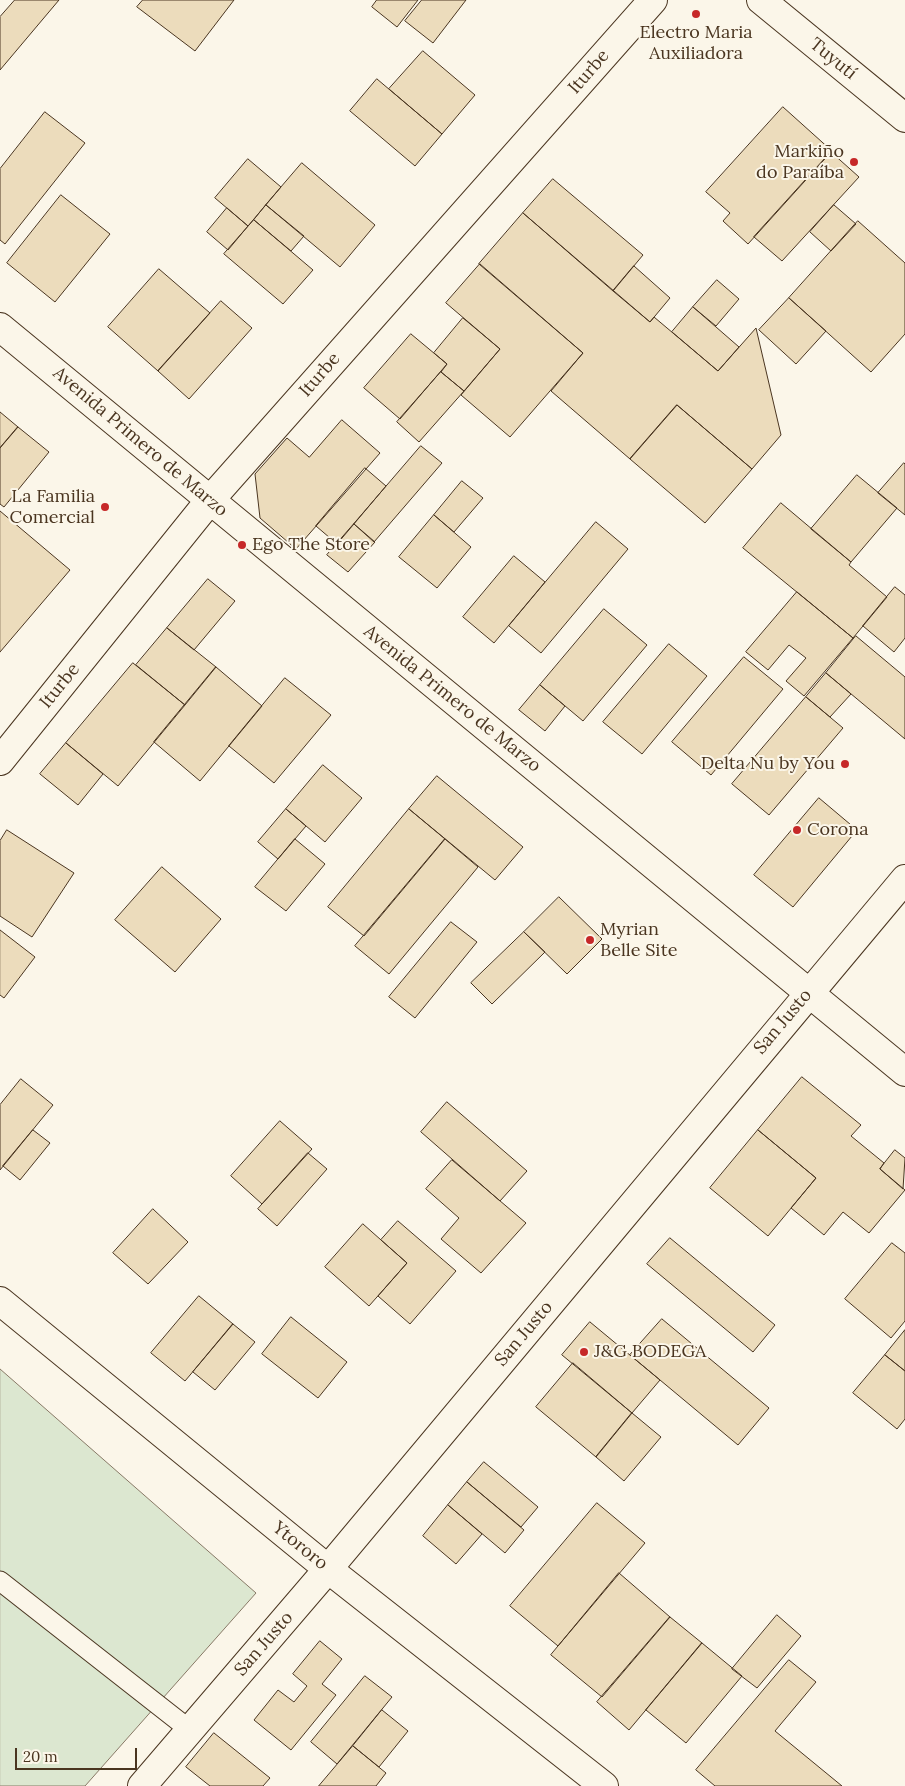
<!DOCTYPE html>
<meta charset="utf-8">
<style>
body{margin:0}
#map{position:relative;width:905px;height:1786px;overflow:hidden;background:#fbf6e9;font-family:Lora,serif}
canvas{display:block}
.scale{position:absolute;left:15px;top:1748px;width:122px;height:22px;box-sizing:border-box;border:2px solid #4a3520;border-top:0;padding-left:6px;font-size:15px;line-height:18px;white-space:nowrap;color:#4a3520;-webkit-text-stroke:4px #fbf6e9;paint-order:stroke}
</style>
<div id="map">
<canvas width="905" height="1786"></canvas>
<div class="scale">20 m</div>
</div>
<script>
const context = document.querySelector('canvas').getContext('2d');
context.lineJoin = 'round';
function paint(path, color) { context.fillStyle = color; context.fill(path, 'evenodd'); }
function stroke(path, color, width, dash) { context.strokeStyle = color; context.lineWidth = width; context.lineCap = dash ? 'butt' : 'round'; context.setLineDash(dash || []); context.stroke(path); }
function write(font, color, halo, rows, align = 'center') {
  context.font = font + ' Lora,serif'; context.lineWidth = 4; context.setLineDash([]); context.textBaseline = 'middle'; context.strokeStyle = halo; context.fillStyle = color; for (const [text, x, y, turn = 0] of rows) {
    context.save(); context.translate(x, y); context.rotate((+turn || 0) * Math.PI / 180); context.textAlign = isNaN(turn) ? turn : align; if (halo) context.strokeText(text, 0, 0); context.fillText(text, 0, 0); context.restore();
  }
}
const green = new Path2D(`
 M0 1369 256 1593 85 1786H0Z`);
const building = new Path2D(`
 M15 0H59L0 70V17Z
 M143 0H234L195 51 137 7Z
 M377 0H418L397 27 372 7Z
 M422 0H466L433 43 405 21Z
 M423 51 475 95 442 134 389 89Z
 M377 79 442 134 415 166 350 111Z
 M783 107 832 151 748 244 723 221 730 213 706 192Z
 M45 112 85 143 5 244 0 240V169Z
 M831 152 859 177 782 261 754 237Z
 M248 159 281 187 248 226 215 198Z
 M302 163 375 225 340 267 266 205Z
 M553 179 643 255 613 291 523 213Z
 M61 195 110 234 55 302 7 263Z
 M266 205 304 236 291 251 254 220Z
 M834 205 856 224 831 251 810 232Z
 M227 208 248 226 228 250 207 232Z
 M523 213 650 322 654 317 718 371 756 328 781 435 752 469 677 405 630 459 551 391 583 353 479 264Z
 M254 220 313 270 283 304 224 254Z
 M858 221 905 263V334L871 372 789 298Z
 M480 264 583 353 510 437 461 395 500 349 446 303Z
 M634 266 670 298 650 322 613 291Z
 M159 269 210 313 158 371 108 327Z
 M717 280 739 299 716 326 693 307Z
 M789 298 826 331 796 364 759 330Z
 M221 301 252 328 189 399 158 371Z
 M693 307 739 347 718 371 672 332Z
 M463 318 500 349 464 391 441 372 447 364 434 353Z
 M411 334 447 364 400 419 364 388Z
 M441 372 464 391 419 442 397 422Z
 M677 405 752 469 705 523 630 459Z
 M0 412 18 427 0 448Z
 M342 420 380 453 296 549 260 518 255 474 287 438 309 457Z
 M18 427 49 452 4 507 0 504V448Z
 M421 446 442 463 374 542 354 524Z
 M904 463 905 464V515L878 493Z
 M365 468 386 486 337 544 316 526Z
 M857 475 897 508 851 562 811 529Z
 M462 481 483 498 454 532 434 515Z
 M781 503 851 562 849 565 887 597 853 638 743 548Z
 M0 511 70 570 0 652Z
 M434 515 471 547 437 588 399 557Z
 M596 522 628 549 541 653 509 626Z
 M354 524 375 542 348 572 327 555Z
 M514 556 545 582 494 643 463 617Z
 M208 579 235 601 194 650 167 628Z
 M895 587 905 595V638L894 652 863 626Z
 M797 592 853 638 804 696 786 681 806 658 789 645 768 670 746 652Z
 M604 609 647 645 583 721 540 685Z
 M167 628 216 667 185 705 136 665Z
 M856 636 905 677V739L826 673Z
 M669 644 707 676 642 754 603 722Z
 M744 657 783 689 711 775 672 742Z
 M133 663 185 705 118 786 66 743Z
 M216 667 262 706 200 781 154 742Z
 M826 673 851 694 830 717 806 697Z
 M285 678 331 715 274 783 229 746Z
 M540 685 565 706 545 731 519 710Z
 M806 697 843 728 769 815 732 784Z
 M66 743 103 774 78 805 40 774Z
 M323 765 362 798 325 842 286 809Z
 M437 776 523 847 495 880 409 809Z
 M819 798 857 830 793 907 754 875Z
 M286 809 306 826 278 859 258 842Z
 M409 809 445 839 364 936 328 907Z
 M7 830 74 873 32 937 0 916V841Z
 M295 839 325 864 286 911 255 887Z
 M445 839 478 867 389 974 355 946Z
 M162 867 221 919 175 972 115 920Z
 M559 897 602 939 567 974 524 932Z
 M451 922 477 942 415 1018 389 997Z
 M0 930 35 957 4 998 0 995Z
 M524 932 545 952 492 1004 471 983Z
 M802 1077 861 1125 851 1136 884 1163 880 1169 905 1190 869 1233 843 1212 824 1235 791 1208 816 1178 758 1130Z
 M21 1079 53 1105 0 1170V1105Z
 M447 1102 527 1171 500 1201 421 1132Z
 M280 1121 312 1149 262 1204 231 1176Z
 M33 1130 50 1143 20 1180 3 1166Z
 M758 1130 816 1178 768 1236 710 1188Z
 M895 1150 905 1158 903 1189 880 1169Z
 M308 1153 327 1169 277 1226 258 1209Z
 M452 1160 526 1223 481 1273 441 1239 459 1218 426 1189Z
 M153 1209 188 1242 148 1284 113 1253Z
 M398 1221 456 1271 410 1324 378 1296 407 1263 381 1240Z
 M363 1224 407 1263 369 1306 325 1267Z
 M670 1238 775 1325 753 1352 647 1264Z
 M892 1243 905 1253V1321L891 1338 845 1299Z
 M199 1296 233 1324 185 1381 151 1353Z
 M291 1317 347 1362 318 1398 262 1354Z
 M662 1319 769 1408 738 1445 630 1355Z
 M590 1322 660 1380 632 1413 562 1355Z
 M233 1324 255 1342 215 1390 193 1372Z
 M905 1330V1371L885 1355Z
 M885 1355 905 1371V1419L897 1429 853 1393Z
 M573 1363 632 1413 596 1457 536 1407Z
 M632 1413 661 1437 624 1481 596 1457Z
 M484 1462 538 1507 521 1527 467 1482Z
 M467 1482 524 1530 505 1553 448 1505Z
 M597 1503 645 1543 558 1646 510 1606Z
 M448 1505 482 1534 456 1564 423 1536Z
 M619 1573 670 1617 602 1697 551 1655Z
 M777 1615 801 1636 757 1688 732 1669Z
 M670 1617 702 1643 629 1730 597 1702Z
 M320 1641 342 1659 322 1684 336 1695 291 1750 254 1720 278 1690 294 1702 307 1686 293 1674Z
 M702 1643 742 1676 686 1743 646 1710Z
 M789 1660 816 1682 775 1731 842 1786H715L696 1770Z
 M365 1676 392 1697 337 1764 311 1742Z
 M382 1710 408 1731 379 1767 353 1746Z
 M214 1733 270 1778 263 1786H210L186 1767Z
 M353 1746 386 1773 376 1786H319Z`);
const lane = new Path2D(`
 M0 1581 190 1730`);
const street = new Path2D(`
 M761 0 905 118
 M0 327 905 1072
 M0 761 210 500 653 0
 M0 1301 328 1569 604 1786
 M142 1786 328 1569 905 879`);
const markers = [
 [696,14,5,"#c62828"],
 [854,162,5,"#c62828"],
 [105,507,5,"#c62828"],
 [242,545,5,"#c62828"],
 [845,764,5,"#c62828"],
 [797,830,5,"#c62828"],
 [590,940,5,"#c62828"],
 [584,1352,5,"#c62828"]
];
const poiNames = [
 ["Electro Maria",696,33,"center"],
 ["Auxiliadora",696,54,"center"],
 ["Markiño",844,152,"right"],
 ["do Paraíba",844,173,"right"],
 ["La Familia",95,497,"right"],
 ["Comercial",95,518,"right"],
 ["Ego The Store",252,545],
 ["Delta Nu by You",835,764,"right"],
 ["Corona",807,830],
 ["Myrian",600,930],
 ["Belle Site",600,951],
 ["J&G BODEGA",594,1352]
];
const streetNames = [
 ["Tuyutí",833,59,39],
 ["Iturbe",589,72,-49],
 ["Iturbe",320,375,-49],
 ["Avenida Primero de Marzo",140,442,40],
 ["Iturbe",60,686,-51],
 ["Avenida Primero de Marzo",452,699,39],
 ["San Justo",783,1022,-50],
 ["San Justo",524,1334,-50],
 ["Ytororo",300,1546,39],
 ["San Justo",264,1644,-49]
];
paint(green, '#dce7d0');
stroke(green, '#887966', 1);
paint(building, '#ecdcbc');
stroke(building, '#4a3520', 1);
stroke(lane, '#4a3520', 21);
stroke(street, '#4a3520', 30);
stroke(lane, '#fbf6e9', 19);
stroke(street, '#fbf6e9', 28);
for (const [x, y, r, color] of markers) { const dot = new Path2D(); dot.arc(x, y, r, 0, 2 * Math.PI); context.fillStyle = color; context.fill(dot); stroke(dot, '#fbf6e9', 2); }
write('18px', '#4a3520', '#fbf6e9', poiNames, 'left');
write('18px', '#4a3520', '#fbf6e9', streetNames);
</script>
